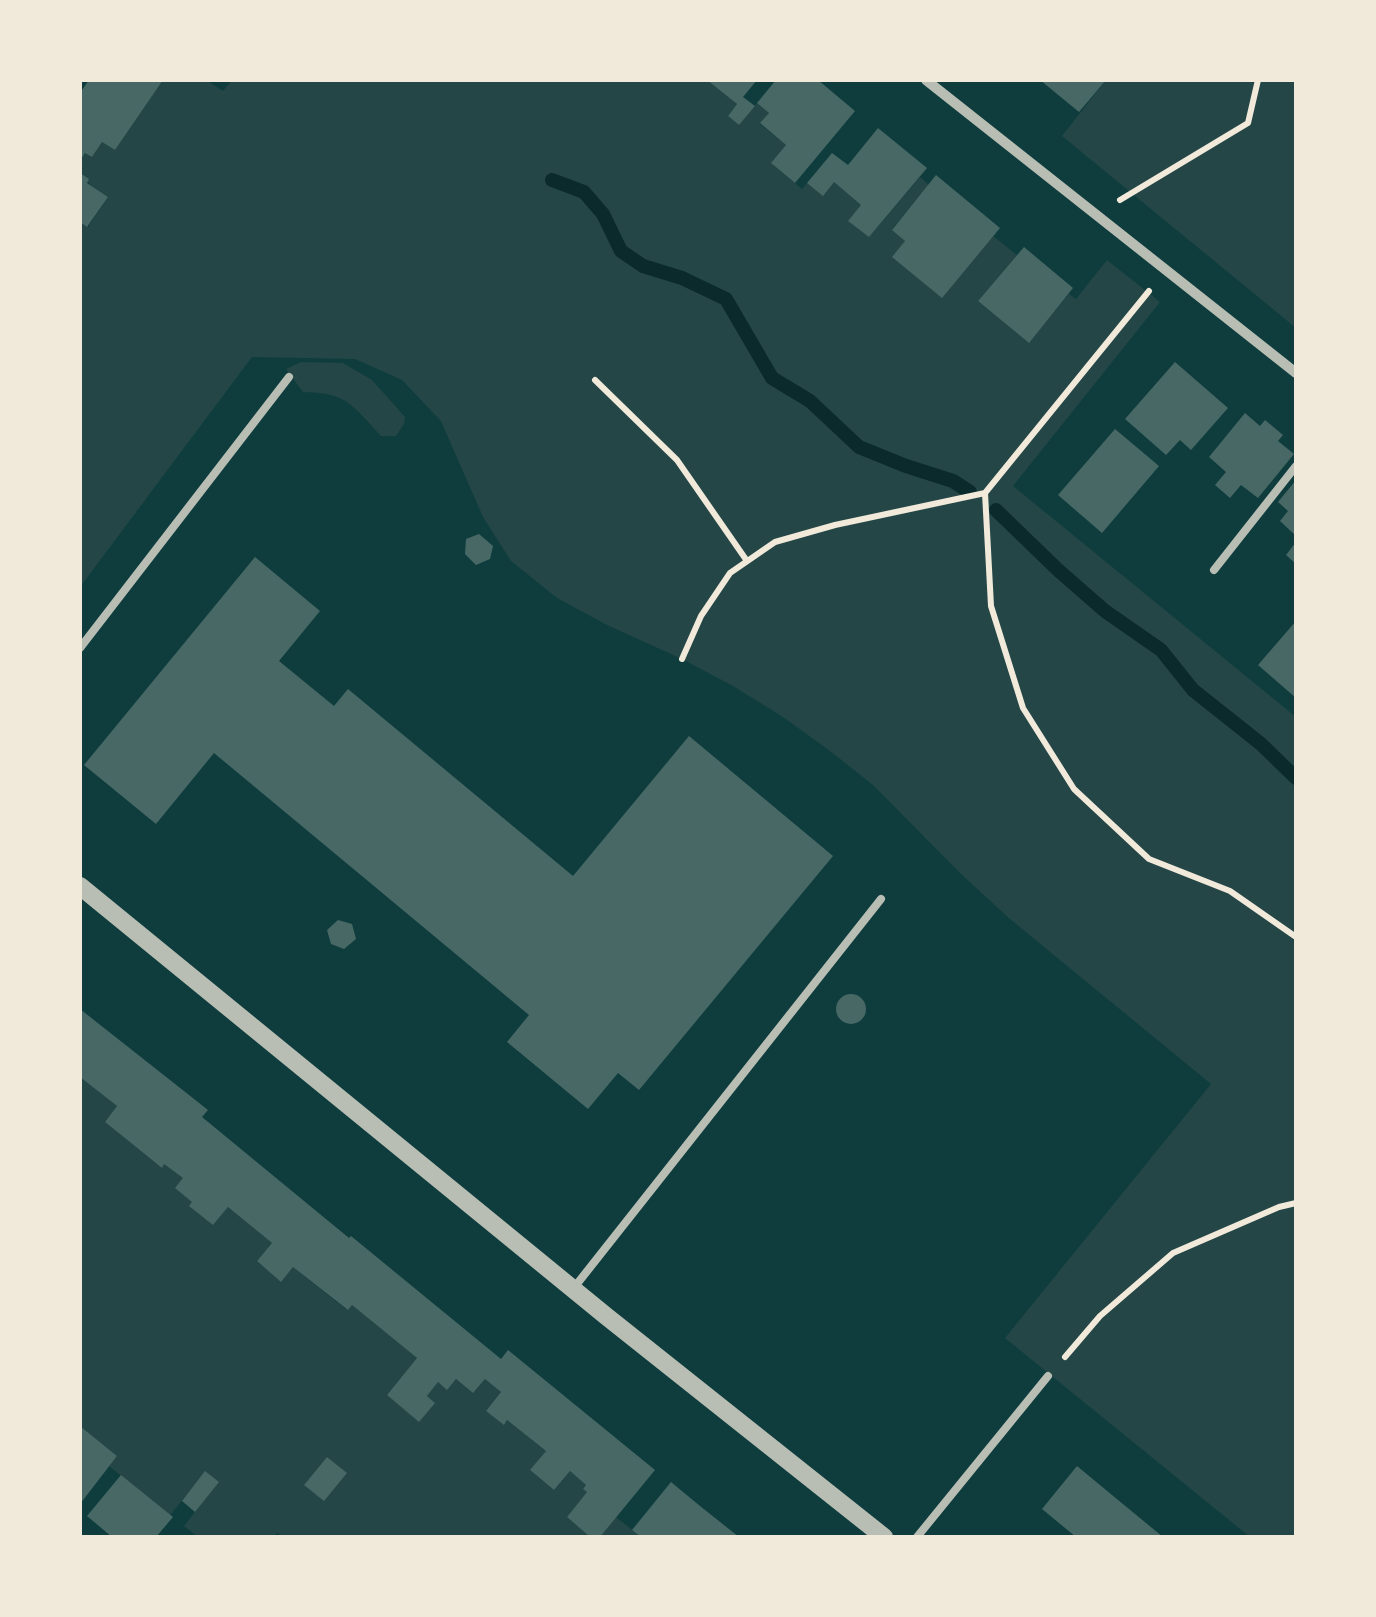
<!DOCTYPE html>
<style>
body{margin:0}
#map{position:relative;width:1376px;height:1617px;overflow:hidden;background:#0f3d3e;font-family:"PT Sans Narrow",sans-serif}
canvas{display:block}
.frame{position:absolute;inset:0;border:82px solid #f1e9da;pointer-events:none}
</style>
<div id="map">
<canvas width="1376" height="1617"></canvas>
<div class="frame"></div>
</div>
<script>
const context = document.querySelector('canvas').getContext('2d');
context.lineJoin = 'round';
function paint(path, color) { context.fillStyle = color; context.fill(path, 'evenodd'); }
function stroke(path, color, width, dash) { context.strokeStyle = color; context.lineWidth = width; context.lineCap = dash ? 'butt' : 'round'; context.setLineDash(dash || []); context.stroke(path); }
const green = new Path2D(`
 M163 80H206L223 91 232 80H707L737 104 728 116 739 125 757 103 769 113 760 124 786 145 772 164 802 189 807 183 834 182 861 205 869 237 920 177 929 185 892 229 905 241 893 257 942 297 993 236 1017 255 978 301 1028 342 1069 294 1076 299 1107 260 1160 302 1013 486 1296 717V1537H1250L1005 1338 1211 1084 1010 919 961 874 873 785 830 751 783 717 733 686 682 659 607 625 557 598 511 561 483 517 441 421 402 380 355 359 252 357 80 587V222L88 227 108 197C91 186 71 174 85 153L92 157 102 142 115 150Z
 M1106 80H1296V328L1062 136Z
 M301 362 343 363 372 380 405 417 404 424 396 436H381C353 406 347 392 303 392L286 369Z
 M80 1077 117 1106 105 1122 161 1167 164 1164 183 1178 192 1202 213 1225 228 1207 272 1243 257 1261 281 1281 293 1267 347 1310 352 1305 417 1358 387 1395 419 1421 434 1402 427 1396 438 1382 447 1389 456 1379 473 1393 485 1379 501 1392 486 1411 504 1424 507 1420 546 1451 531 1471 554 1490 570 1471 586 1485 583 1489 587 1492 567 1517 590 1537H283L277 1533 273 1537H198L184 1526 218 1482 206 1472 170 1515 109 1466 117 1456 80 1426ZM327 1457 346 1473 305 1484Z
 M616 1517 641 1537H600Z`);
const stream = new Path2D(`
 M552 180 584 192 603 214 621 251 643 266 682 278 726 299 772 378 810 401 859 447 906 466 953 481 970 492
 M996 510 1058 570 1105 611 1161 650 1193 690 1261 744 1296 778`);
const building = new Path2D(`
 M89 80H163L115 150 102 142 92 157 85 153 80 161V93Z
 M707 80H757L743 97 755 106 739 125 728 116 737 104Z
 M776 80H818L855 111 795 183 771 163 786 145 760 123 769 113 757 103Z
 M1040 80H1106L1079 112Z
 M878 128 927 168 869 237 848 221 861 205 834 182 823 196 807 183 832 153 848 165Z
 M80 173 89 179 87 183 108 197 87 227 80 222Z
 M936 175 1000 228 942 298 892 257 905 241 892 230Z
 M1024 247 1073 288 1029 343 978 301Z
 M1175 362 1228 408 1191 450 1180 440 1166 455 1125 419Z
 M1245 413 1260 426 1265 420 1283 435 1278 441 1294 454 1258 498 1241 485 1230 498 1215 485 1226 472 1209 457Z
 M1115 429 1159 466 1102 533 1058 495Z
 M1296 480V536L1280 521 1288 511 1278 502Z
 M479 534 493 546 490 559 476 565 465 554 466 539Z
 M1296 542V564L1286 555Z
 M255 557 320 611 279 661 334 706 348 689 573 876 689 736 833 856 639 1090 618 1073 588 1109 507 1042 529 1015 214 753 156 824 84 765Z
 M1296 621V698L1258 665Z
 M338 920 352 924 356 939 344 949 331 944 327 930Z
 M836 1009a15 15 0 1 1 30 0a15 15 0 1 1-30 0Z
 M80 1009 208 1110 202 1117 349 1238 351 1236 501 1359 508 1350 655 1470 600 1537H590L567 1517 587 1492 583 1489 586 1485 570 1471 554 1490 530 1470 546 1451 507 1420 504 1425 486 1411 501 1392 485 1379 473 1393 456 1379 447 1390 438 1382 427 1396 435 1403 419 1422 387 1395 417 1358 352 1305 348 1310 293 1267 281 1282 257 1261 272 1243 228 1207 213 1225 189 1206 192 1202 175 1188 183 1178 164 1164 162 1168 105 1122 117 1106 80 1077Z
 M80 1426 117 1456 80 1504Z
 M327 1457 347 1473 324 1501 304 1485Z
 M1077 1466 1112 1495 1163 1537H1076L1042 1509Z
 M205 1471 219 1482 195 1512 182 1501Z
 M121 1475 173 1517 156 1537H112L87 1516Z
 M671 1482 700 1506 739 1537H641L632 1530Z`);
const path = new Path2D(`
 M1120 200 1248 123 1258 80
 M1149 291 985 493 991 606 1023 708 1074 789 1149 859 1230 891 1296 937
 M595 380 677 460 747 561
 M682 659 701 616 730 573 775 542 835 525 985 493
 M1065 1357 1100 1316 1173 1253 1279 1207 1296 1203`);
const service = new Path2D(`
 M1214 570 1296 466
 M80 648 289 377
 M573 1289 881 899
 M917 1537 1048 1376`);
const minor = new Path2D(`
 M926 80 1296 373`);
const tertiary = new Path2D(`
 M80 886 606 1316 884 1537`);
paint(green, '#244646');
stroke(stream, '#0a2a2b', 14);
paint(building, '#486865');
stroke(path, '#f1e9da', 6);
stroke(service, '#b8beb3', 8);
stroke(minor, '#b8beb3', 10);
stroke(tertiary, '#b8beb3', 18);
</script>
